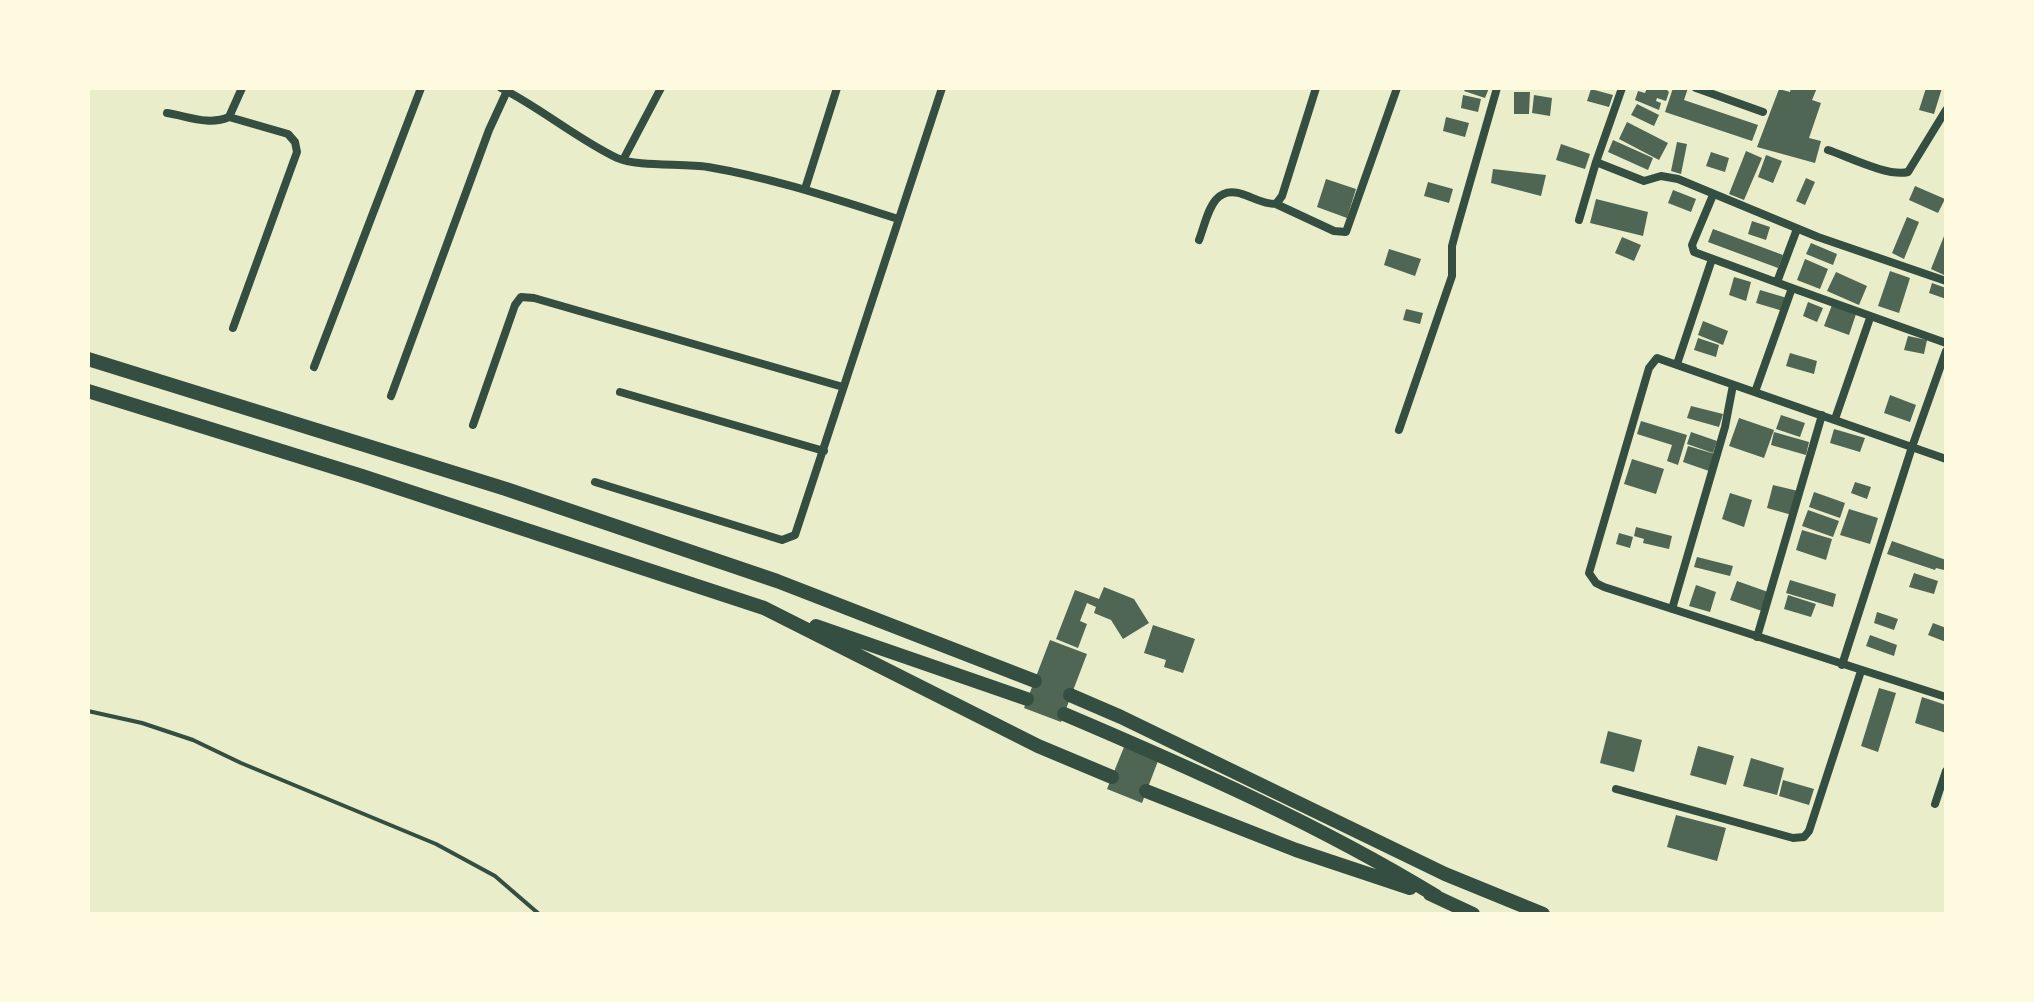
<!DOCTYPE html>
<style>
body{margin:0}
#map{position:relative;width:2034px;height:1002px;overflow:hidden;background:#e9edc9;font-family:Lora,serif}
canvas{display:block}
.frame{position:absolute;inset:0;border:90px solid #fefae0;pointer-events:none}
</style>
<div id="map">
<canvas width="2034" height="1002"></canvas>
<div class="frame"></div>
</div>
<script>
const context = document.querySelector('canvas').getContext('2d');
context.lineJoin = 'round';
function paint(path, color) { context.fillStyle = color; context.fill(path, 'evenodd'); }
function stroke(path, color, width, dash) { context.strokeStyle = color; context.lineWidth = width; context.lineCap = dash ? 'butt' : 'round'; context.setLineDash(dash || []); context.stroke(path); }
const building = new Path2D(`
 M1466 88H1489L1485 98 1464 91Z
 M1647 88H1665L1669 92 1666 101 1657 98 1656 101 1661 103 1659 110 1635 100 1638 91 1645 93Z
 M1673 88H1688L1684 100 1758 125 1752 141 1665 112Z
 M1791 88H1817L1812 100 1821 103 1809 138 1821 141 1815 163 1757 147 1779 89 1790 92Z
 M1926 88H1942L1934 114 1919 110Z
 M1591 89 1613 95 1609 107 1587 101Z
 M1514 92H1530L1529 114H1514Z
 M1463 95 1481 99 1478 112 1461 108Z
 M1534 95 1552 98 1550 116 1532 113Z
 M1637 104 1659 115 1654 126 1631 115Z
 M1446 117 1469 123 1465 137 1443 131Z
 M1627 122 1668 143 1659 160 1619 139Z
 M1613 140 1653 158 1648 170 1608 152Z
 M1677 142 1687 144 1681 174 1671 171Z
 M1561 144 1590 154 1585 169 1556 160Z
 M1746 151 1762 158 1744 200 1729 194Z
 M1711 152 1729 158 1725 172 1706 166Z
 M1766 155 1782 161 1773 183 1758 177Z
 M1493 169 1546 175 1541 196 1491 183Z
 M1806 178 1815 182 1805 205 1796 201Z
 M1326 179 1356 189 1347 218 1317 207Z
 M1428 182 1453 189 1449 203 1424 196Z
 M1915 186 1945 199 1938 213 1909 200Z
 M1673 190 1696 199 1691 212 1668 203Z
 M1596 199 1648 212 1643 236 1590 223Z
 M1907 217 1919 222 1904 259 1892 253Z
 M1752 221 1770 227 1766 240 1748 234Z
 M1713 229 1783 255 1778 268 1708 242Z
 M1946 231V270L1944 275 1931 269Z
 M1622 237 1641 245 1634 261 1615 253Z
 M1811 243 1837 254 1833 265 1806 254Z
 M1389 249 1421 259 1415 276 1384 265Z
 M1805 259 1828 269 1820 289 1797 280Z
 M1890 271 1910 278 1899 313 1878 306Z
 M1836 272 1867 286 1859 305 1827 291Z
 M1734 277 1751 282 1746 301 1729 295Z
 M1932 283 1946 288V299L1929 293Z
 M1760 290 1787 298 1783 311 1756 303Z
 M1808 302 1823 308 1817 322 1803 316Z
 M1832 305 1856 314 1849 335 1824 326Z
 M1406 309 1423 313 1420 324 1403 320Z
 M1703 321 1728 331 1723 345 1698 335Z
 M1908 336 1927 340 1924 354 1904 350Z
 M1698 338 1719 345 1716 357 1694 350Z
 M1790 353 1817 361 1814 374 1786 366Z
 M1890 395 1916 405 1910 422 1884 413Z
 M1691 406 1723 414 1719 427 1687 418Z
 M1781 415 1805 423 1800 437 1776 429Z
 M1739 418 1774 430 1764 458 1729 446Z
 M1641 421 1687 435 1678 465 1667 461 1672 445 1637 434Z
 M1834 429 1865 438 1860 452 1830 443Z
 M1691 432 1717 441 1713 453 1687 444Z
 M1774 432 1809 442 1806 455 1771 445Z
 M1688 446 1715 454 1709 471 1683 462Z
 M1632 459 1664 469 1656 494 1624 484Z
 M1855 482 1871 487 1867 499 1851 493Z
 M1773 485 1798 491 1792 515 1767 508Z
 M1814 492 1845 503 1840 518 1809 507Z
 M1730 493 1752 500 1744 527 1722 519Z
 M1849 509 1878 518 1870 544 1840 535Z
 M1808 510 1839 521 1833 537 1802 526Z
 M1636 527 1672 536 1669 549 1643 543 1644 539 1634 536Z
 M1802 530 1832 539 1826 560 1796 550Z
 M1619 533 1633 537 1630 548 1616 544Z
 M1892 541 1946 560 1944 570 1936 568 1935 570 1887 554Z
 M1697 557 1733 566 1730 576 1694 567Z
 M1914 573 1938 581 1934 594 1909 587Z
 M1790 580 1836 594 1833 607 1786 593Z
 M1737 581 1768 592 1762 611 1730 600Z
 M1696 585 1716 592 1710 612 1689 606Z
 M1104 587 1134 599 1149 623 1123 639 1111 620 1094 613 1096 607 1087 603 1080 621 1087 624 1078 648 1056 639 1075 590 1099 599Z
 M1788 595 1816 604 1811 617 1784 609Z
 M1877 612 1898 619 1894 630 1874 623Z
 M1933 623 1946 628V642L1928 635Z
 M1153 625 1195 639 1183 673 1164 667 1166 660 1144 653Z
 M1870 635 1897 645 1894 656 1866 646Z
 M1050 640 1087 654 1061 722 1024 708Z
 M1879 688 1896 693 1878 752 1861 746Z
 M1922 697 1946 705V733L1915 723Z
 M1608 731 1642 740 1634 772 1600 763Z
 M1698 746 1734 756 1726 785 1690 775Z
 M1124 747 1158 761 1142 803 1107 789Z
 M1751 758 1784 768 1777 795 1743 786Z
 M1783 780 1814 789 1809 805 1779 796Z
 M1676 815 1726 828 1717 861 1667 847Z`);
const service = new Path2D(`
 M88 711 142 723 193 740 241 763 436 844 495 876 539 914`);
const minor = new Path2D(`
 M501 88C541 108 577 139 617 158 637 167 684 163 708 167 773 178 835 199 898 219
 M1696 88 1763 112
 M167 113C187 116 209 126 229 117L242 88
 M229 117 288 134 295 142 297 152 233 328
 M1828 150C1849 157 1888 177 1908 172L1946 110
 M623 160 661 88
 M1596 162 1644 181 1661 176 1678 179 1818 237 1946 281
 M805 189 837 88
 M1713 195 1692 245 1694 252 1792 288 1755 392
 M1276 204 1334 231 1346 232 1397 88
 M1579 220 1596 162 1622 88
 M1199 240C1208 216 1212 182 1245 195 1256 199 1264 204 1276 204L1282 196 1316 88
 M1777 282 1797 229
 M1792 288 1946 343
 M1677 364 1712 259
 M314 367 421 88
 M620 392 824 451
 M391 396 489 130 507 91
 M1835 419 1870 318
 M473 425 515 305 521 297 534 298 843 387
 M1399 430 1452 276V246L1456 231 1497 88
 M1946 459 1657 358 1649 368 1589 573 1596 583 1604 587 1946 697
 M595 482 782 540 795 535 942 88
 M1672 609 1725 427 1733 385
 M1757 637 1822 415
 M1842 665 1912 447 1946 351
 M1616 789 1793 838 1804 837 1809 831 1861 671
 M1935 804 1946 771`);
const motorway = new Path2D(`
 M88 359 506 489 777 581 1035 681
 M88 391 362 476 764 608 1038 746 1112 777
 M816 626 1027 699
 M1070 695 1121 717 1445 874 1543 914
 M1064 714C1191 768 1318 824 1436 896
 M1146 791 1296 850 1410 888
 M1430 894 1473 914`);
paint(building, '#4f6655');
stroke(service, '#344e41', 4);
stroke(minor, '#344e41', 8);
stroke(motorway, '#344e41', 14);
</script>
